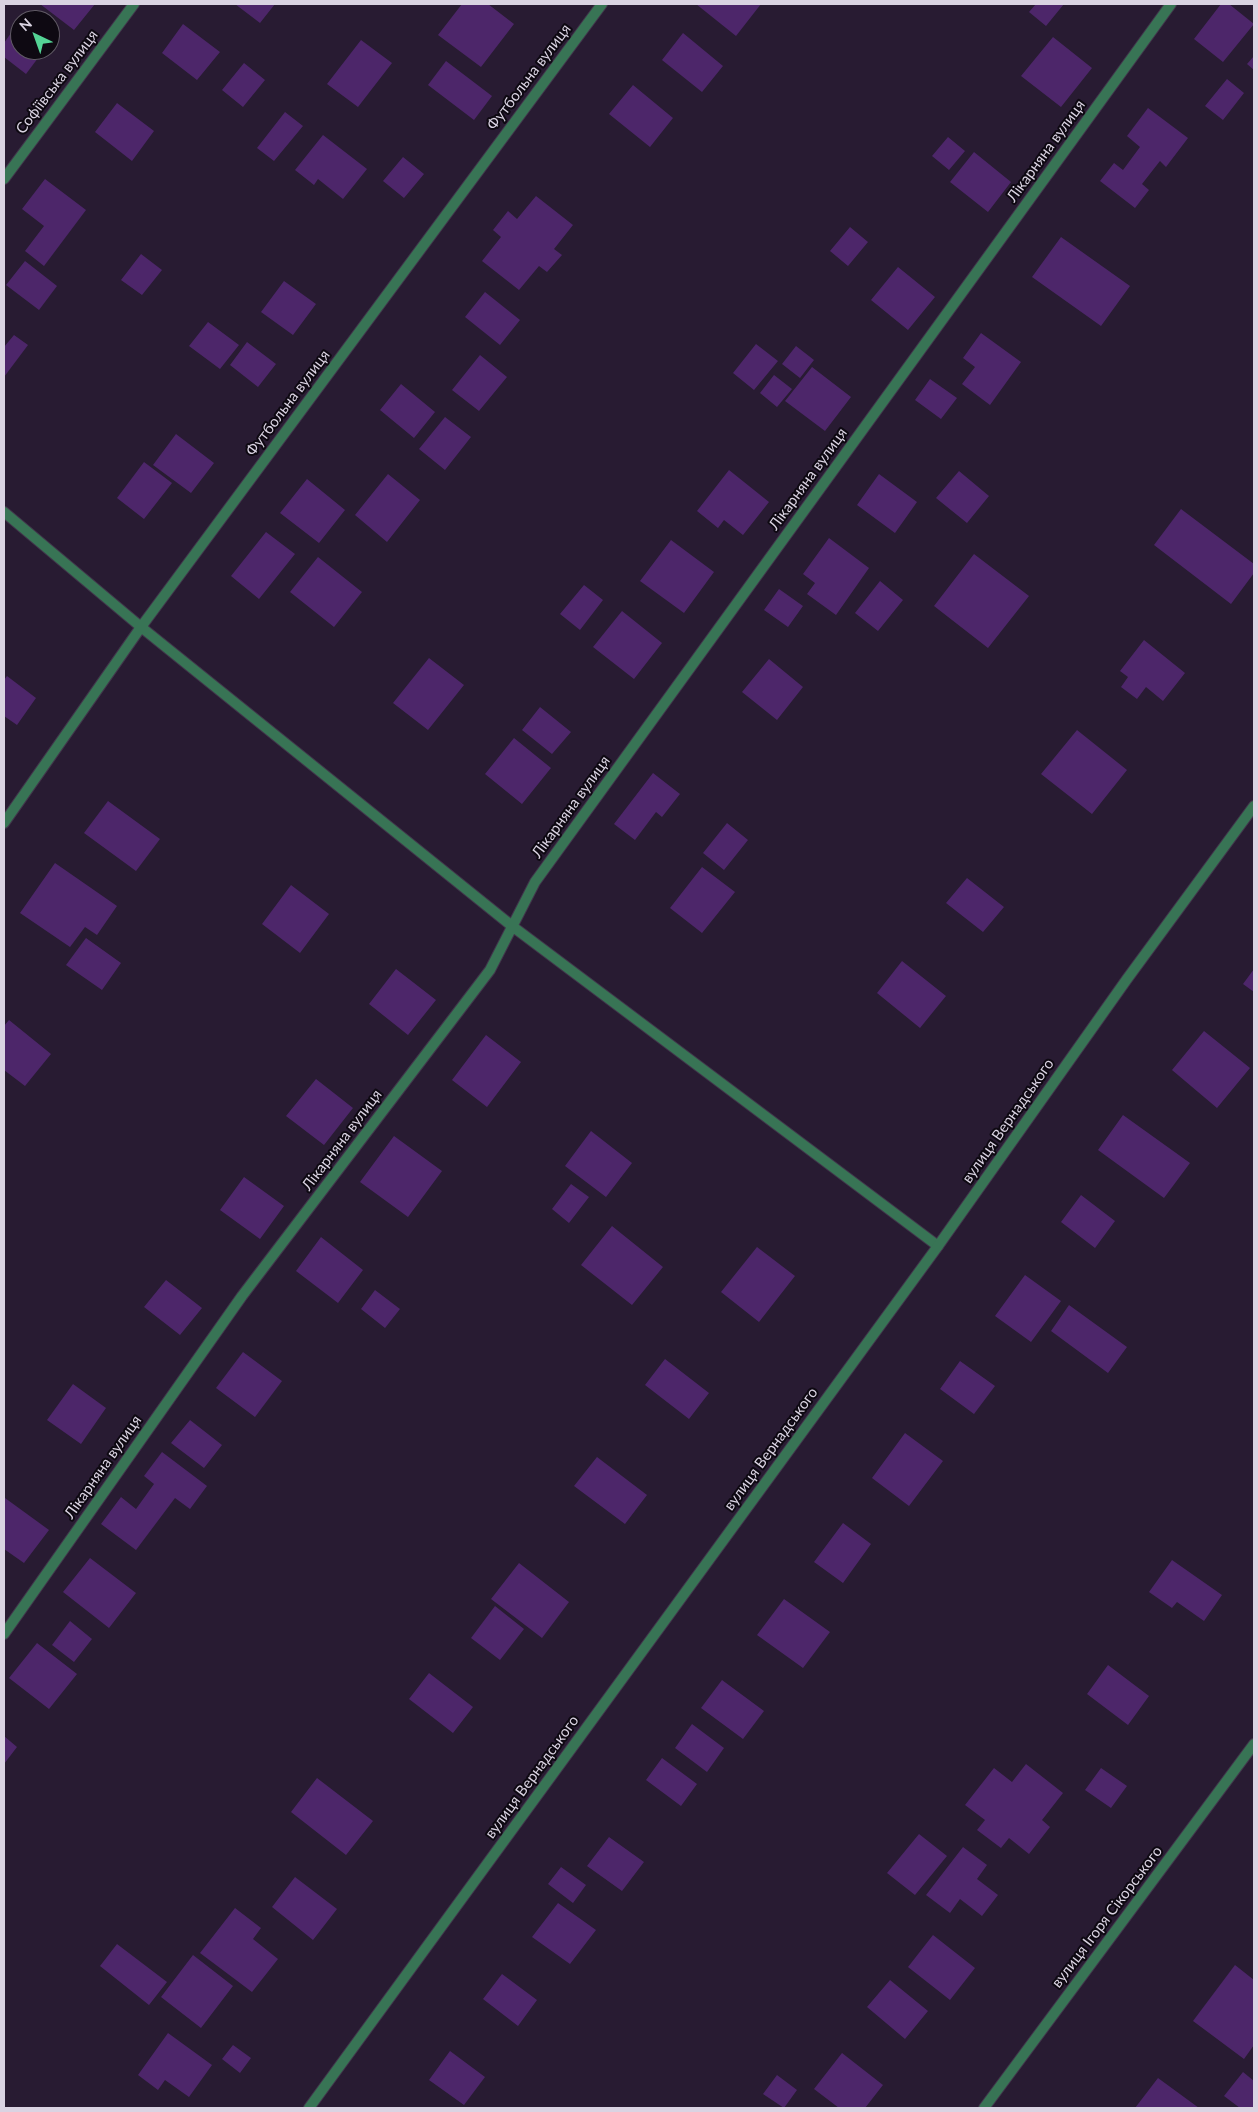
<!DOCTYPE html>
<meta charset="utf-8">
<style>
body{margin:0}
#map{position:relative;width:1258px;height:2112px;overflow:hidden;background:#281b32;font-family:Lato,sans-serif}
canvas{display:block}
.frame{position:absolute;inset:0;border:5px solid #dad3e2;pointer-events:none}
.north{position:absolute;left:10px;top:10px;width:50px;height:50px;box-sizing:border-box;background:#0e0912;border:1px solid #605a65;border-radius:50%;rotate:318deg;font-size:14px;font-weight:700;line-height:20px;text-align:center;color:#dad3e2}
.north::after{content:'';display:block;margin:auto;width:18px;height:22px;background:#54d395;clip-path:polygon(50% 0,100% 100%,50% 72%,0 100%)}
</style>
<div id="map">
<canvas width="1258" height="2112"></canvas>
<div class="frame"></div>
<div class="north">N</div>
</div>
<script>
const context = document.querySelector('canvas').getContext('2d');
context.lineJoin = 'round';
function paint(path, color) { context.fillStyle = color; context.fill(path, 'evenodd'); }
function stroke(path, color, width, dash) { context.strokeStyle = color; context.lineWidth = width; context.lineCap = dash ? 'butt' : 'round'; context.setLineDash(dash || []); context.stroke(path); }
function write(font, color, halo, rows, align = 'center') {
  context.font = font + ' Lato,sans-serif'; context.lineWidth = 4; context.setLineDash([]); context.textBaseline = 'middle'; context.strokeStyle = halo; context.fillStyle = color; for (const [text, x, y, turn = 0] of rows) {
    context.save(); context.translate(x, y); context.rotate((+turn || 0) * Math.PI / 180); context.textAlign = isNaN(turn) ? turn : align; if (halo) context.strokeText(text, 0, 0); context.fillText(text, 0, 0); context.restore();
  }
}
const building = new Path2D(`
 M40 4H95L74 30Z
 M235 4H275L260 23Z
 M462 4H488L514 24 481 67 438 35Z
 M696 4H761L736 36Z
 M1036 4H1064L1046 26 1029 12Z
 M1221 4H1229L1254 24 1223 62 1194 39Z
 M18 23 20 25V50H44L26 74 4 57V43Z
 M183 24 220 52 197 80 162 53Z
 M683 33 723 66 702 92 662 60Z
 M1053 37 1092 68 1061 107 1021 76Z
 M361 40 392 63 358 107 327 84Z
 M1254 56V70L1247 64Z
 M446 61 492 96 474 120 428 85Z
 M244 63 265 80 243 107 222 90Z
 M1227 79 1244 93 1223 120 1205 106Z
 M633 85 673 118 650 147 609 114Z
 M117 103 154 131 132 161 95 132Z
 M1148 108 1188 138 1166 167 1160 161 1142 184 1149 190 1135 208 1100 181 1114 163 1123 170 1140 147 1127 136Z
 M285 112 303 126 274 161 257 148Z
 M323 135 367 169 343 199 318 179 314 185 295 170Z
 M948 137 965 151 949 170 932 156Z
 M974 152 1011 182 988 212 950 182Z
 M403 157 424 174 404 198 383 181Z
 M45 179 86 210 44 266 25 251 44 226 22 209Z
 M536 196 573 225 554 249 562 255 547 272 539 266 519 290 482 261 501 237 493 230 508 211 517 219Z
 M850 227 868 242 848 266 830 251Z
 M1061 237 1130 286 1101 326 1032 277Z
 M141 254 162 270 142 295 121 280Z
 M25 261 57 286 39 310 6 285Z
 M898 267 935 297 908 330 871 300Z
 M284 281 316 304 293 335 261 312Z
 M485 292 520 320 500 345 465 317Z
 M208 322 239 345 220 369 189 346Z
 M981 333 1021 362 990 405 962 384 975 367 963 358Z
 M14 335 28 345 4 377V347Z
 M247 342 276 364 258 387 230 365Z
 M756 344 778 361 754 390 733 373Z
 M796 346 814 360 800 378 782 364Z
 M480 355 507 377 479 411 452 390Z
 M812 367 851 397 825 431 785 401Z
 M774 375 792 389 777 407 760 393Z
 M930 379 957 398 941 419 915 400Z
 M401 384 435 412 414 438 380 410Z
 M445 417 471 437 445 470 419 449Z
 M176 434 214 463 191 493 153 465Z
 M144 462 172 483 144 519 117 498Z
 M729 470 769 502 743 535 724 520 718 528 697 511Z
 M959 471 989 496 967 523 936 498Z
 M388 474 420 500 387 542 355 515Z
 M879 474 917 502 895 533 857 505Z
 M307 479 345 510 319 543 280 513Z
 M1181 509 1254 564V573L1231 604 1154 545Z
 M266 532 295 554 259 599 231 576Z
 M829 538 869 568 836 615 807 594 815 583 803 574Z
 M671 540 714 572 684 613 640 581Z
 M974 554 1029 596 988 648 934 606Z
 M318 557 362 592 334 627 290 592Z
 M880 581 903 600 878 631 855 613Z
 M584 585 603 600 580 630 560 614Z
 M779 589 803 606 788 627 764 610Z
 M622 611 662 643 634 679 593 647Z
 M1144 640 1185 673 1163 701 1146 687 1137 699 1121 687 1128 677 1120 671Z
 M429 658 464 685 428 730 393 703Z
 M769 659 803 687 777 720 742 692Z
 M7 676 36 698 17 725 4 716V680Z
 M540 707 571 732 552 754 522 730Z
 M1077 730 1127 770 1092 814 1041 774Z
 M514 738 551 768 522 804 485 774Z
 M653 773 680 794 662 817 656 812 635 840 614 824Z
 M108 801 160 839 136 871 84 833Z
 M727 823 748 840 724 870 703 853Z
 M55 863 117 906 97 935 85 927 70 947 20 913Z
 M702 867 735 892 702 933 670 908Z
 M967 878 1004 907 983 932 946 903Z
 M291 885 329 914 300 953 262 924Z
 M86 938 121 963 102 990 66 965Z
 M902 961 946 996 920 1028 877 993Z
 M396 969 436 1000 408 1035 369 1004Z
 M1254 969V992L1243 984Z
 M9 1020 51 1054 25 1086 4 1070V1026Z
 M1204 1031 1250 1068 1217 1108 1172 1070Z
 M486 1035 521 1062 487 1107 452 1080Z
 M316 1079 353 1108 324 1145 286 1116Z
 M1123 1115 1190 1163 1164 1198 1098 1150Z
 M591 1131 632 1163 606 1197 565 1166Z
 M394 1136 442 1171 408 1217 360 1182Z
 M244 1177 284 1206 260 1239 220 1210Z
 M571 1184 589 1197 569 1223 552 1209Z
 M1081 1195 1115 1221 1095 1248 1061 1222Z
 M612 1226 663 1267 632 1305 581 1265Z
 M321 1237 363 1270 338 1303 296 1271Z
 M757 1247 795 1276 759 1322 721 1292Z
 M1025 1275 1061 1301 1031 1342 995 1316Z
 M166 1280 202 1308 180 1335 144 1307Z
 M375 1290 400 1309 385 1328 361 1309Z
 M1069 1305 1127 1347 1108 1373 1051 1331Z
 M243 1352 282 1381 255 1417 216 1388Z
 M665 1359 709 1393 689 1419 645 1385Z
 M960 1361 995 1386 974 1414 940 1389Z
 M73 1384 106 1408 81 1444 47 1420Z
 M190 1420 222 1445 204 1468 171 1443Z
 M905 1433 943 1461 909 1506 872 1478Z
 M162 1452 207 1486 190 1509 175 1498 136 1550 101 1524 121 1497 136 1509 154 1484 144 1476Z
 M597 1457 647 1495 625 1524 574 1486Z
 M5 1498 49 1530 24 1563 4 1549V1500Z
 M843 1523 871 1544 843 1583 814 1562Z
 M90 1558 136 1593 109 1628 63 1592Z
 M1172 1560 1222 1595 1204 1621 1177 1602 1172 1608 1149 1592Z
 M519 1563 569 1602 542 1638 491 1599Z
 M784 1599 830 1632 803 1668 757 1635Z
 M495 1606 524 1629 500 1660 471 1638Z
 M70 1621 92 1639 74 1662 52 1645Z
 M37 1643 77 1674 49 1709 9 1678Z
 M1108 1665 1149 1696 1128 1725 1087 1694Z
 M429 1673 473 1707 453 1733 409 1699Z
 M722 1680 764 1711 743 1739 701 1708Z
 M692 1724 724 1748 707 1772 675 1748Z
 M4 1736 17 1747 4 1764Z
 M662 1758 697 1784 681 1806 646 1780Z
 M1026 1764 1063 1793 1042 1820 1050 1827 1029 1854 1009 1838 1001 1848 977 1830 985 1820 965 1805 994 1768 1012 1782Z
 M1101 1768 1127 1786 1111 1808 1085 1790Z
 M317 1778 373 1821 346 1855 291 1812Z
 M919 1834 947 1856 915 1895 887 1873Z
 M609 1837 644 1862 622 1891 587 1866Z
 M963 1847 987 1865 977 1879 998 1895 982 1916 960 1899 950 1913 926 1895Z
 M561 1867 586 1885 573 1903 548 1884Z
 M295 1877 337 1909 313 1940 272 1907Z
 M558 1903 596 1930 570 1964 532 1937Z
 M235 1908 261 1928 253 1939 278 1959 252 1992 200 1953Z
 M933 1935 975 1968 950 2000 908 1967Z
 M117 1944 167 1982 149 2005 100 1966Z
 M193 1955 233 1986 201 2028 161 1997Z
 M1235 1965 1254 1980V2045L1244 2059 1193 2021Z
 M502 1974 537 2000 518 2026 483 1999Z
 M890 1980 928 2011 905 2039 867 2007Z
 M168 2033 212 2065 189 2097 165 2080 158 2090 138 2075Z
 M233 2045 251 2058 240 2073 222 2059Z
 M450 2051 485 2077 464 2105 429 2080Z
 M842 2053 883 2085 865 2108H839L814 2089Z
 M1243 2072 1254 2081V2108H1240L1224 2096Z
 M777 2075 797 2090 784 2108 763 2094Z
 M1158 2078 1199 2108H1135Z`);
const minor = new Path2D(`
 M4 179 134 4
 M4 512 141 627 512 926 938 1246
 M4 823 141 627 602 4
 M4 1634 242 1296 490 970 535 882 1171 4
 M984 2108 1254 1744`);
const tertiary = new Path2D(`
 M309 2108 938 1246 1127 979 1254 806`);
const streetNames = [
 ["Футбольна вулиця",529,77,-53],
 ["Софіївська вулиця",57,82,-53],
 ["Лікарняна вулиця",1046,151,-54],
 ["Футбольна вулиця",288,403,-53],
 ["Лікарняна вулиця",808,479,-54],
 ["Лікарняна вулиця",571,807,-54],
 ["вулиця Вернадського",1008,1121,-55],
 ["Лікарняна вулиця",342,1140,-53],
 ["вулиця Вернадського",771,1449,-54],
 ["Лікарняна вулиця",103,1467,-55],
 ["вулиця Вернадського",532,1777,-54],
 ["вулиця Ігоря Сікорського",1107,1917,-53]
];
paint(building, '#4d266a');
stroke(minor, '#41354b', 12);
stroke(tertiary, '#41354b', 12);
stroke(minor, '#387455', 10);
stroke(tertiary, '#387455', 10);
write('15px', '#dad3e2', '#0e0912', streetNames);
</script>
